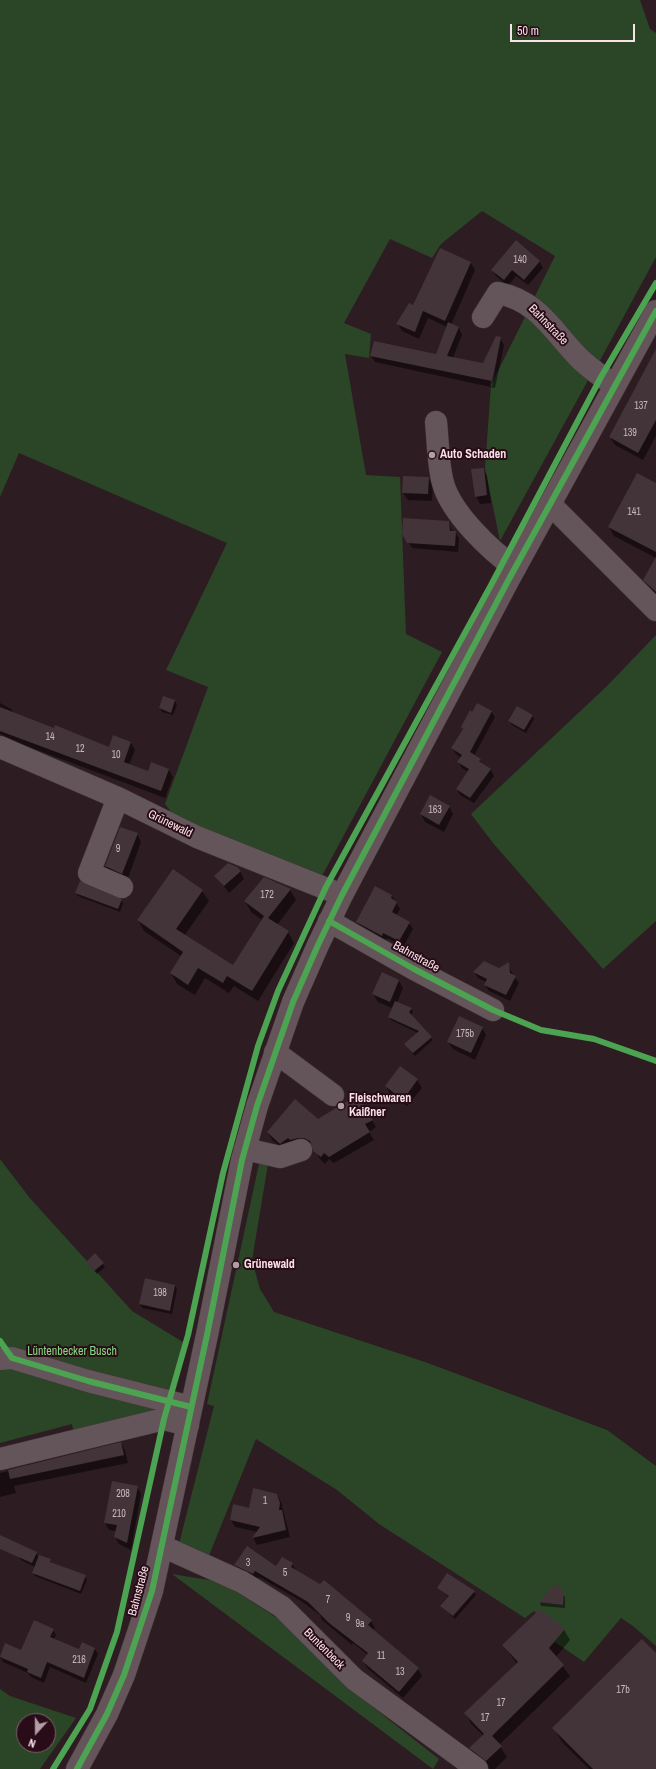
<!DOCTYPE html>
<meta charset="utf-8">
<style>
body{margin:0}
#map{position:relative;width:656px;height:1769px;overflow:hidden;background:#2d1c22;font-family:"Archivo Narrow",sans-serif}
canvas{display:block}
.north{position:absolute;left:16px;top:1713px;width:40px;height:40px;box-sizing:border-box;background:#290c17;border:1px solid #7c626b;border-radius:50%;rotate:201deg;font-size:11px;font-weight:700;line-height:16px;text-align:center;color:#f8e2e8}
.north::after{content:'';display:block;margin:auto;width:14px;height:18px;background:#b19da3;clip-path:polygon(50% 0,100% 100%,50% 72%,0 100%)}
.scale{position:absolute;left:510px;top:24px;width:125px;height:18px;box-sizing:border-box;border:2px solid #f8e2e8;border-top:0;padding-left:5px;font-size:12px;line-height:14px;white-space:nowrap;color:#f8e2e8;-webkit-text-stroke:3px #290c17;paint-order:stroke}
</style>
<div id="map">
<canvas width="656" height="1769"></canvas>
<div class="north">N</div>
<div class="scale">50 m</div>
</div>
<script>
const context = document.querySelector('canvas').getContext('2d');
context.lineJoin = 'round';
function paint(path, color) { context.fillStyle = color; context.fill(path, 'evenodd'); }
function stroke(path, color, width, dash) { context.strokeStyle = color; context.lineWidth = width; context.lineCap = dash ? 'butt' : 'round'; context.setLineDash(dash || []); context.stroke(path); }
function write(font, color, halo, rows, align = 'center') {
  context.font = font + ' "Archivo Narrow",sans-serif'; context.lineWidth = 4; context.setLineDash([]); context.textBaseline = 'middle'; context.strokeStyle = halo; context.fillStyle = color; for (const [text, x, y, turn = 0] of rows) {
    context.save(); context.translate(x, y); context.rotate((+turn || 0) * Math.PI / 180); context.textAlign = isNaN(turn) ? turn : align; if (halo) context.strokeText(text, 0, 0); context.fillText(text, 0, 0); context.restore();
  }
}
const green = new Path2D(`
 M0 0H640L650 29 656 33V257L597 366 532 302 555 256 482 211 441 244 432 258 390 239 344 323 371 334 369 358 345 354 366 475 400 477 406 634 442 652 322 876 209 830 172 820V813L165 804 208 687 166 670 227 543 19 453 0 497Z
 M529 309 592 373 500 541 485 468 491 385Z
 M656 635V921L603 969 493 843 471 814 607 686Z
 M0 1159 29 1197 132 1311 183 1342 172 1396 158 1417 74 1435 72 1424 0 1443Z
 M259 1164H268L252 1260 260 1289 274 1312 425 1362 607 1430 656 1466V1646L633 1626 621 1618 584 1662 539 1631 547 1623 534 1611 525 1618 379 1524 337 1490 256 1439 208 1558 179 1544 214 1406 207 1404Z
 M172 1574 221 1582 291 1627 360 1697 439 1759 433 1769Z
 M0 1689 10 1696 76 1718 40 1769H0ZM24 1721H48V1745H24Z`);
const shadow = new Path2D(`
 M441 249 471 263 475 270 451 325 459 328 462 335 453 358 484 364 500 338 504 345 495 388 375 362 371 356 436 355 447 327 428 318 419 339 402 331 398 324 413 306ZM500 343 492 386H490L498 347Z
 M539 261 543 268 528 285 516 276 508 286 496 276 492 270Z
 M656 351V436L643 460 615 445 610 437Z
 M483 469 487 476 491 503 480 504 476 496Z
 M428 478 433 486 432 501 408 500 403 493Z
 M656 484V558L614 536 609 527Z
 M449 522 452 532H455L459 538 458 552 412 548 403 533Z
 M656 559V595L644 580Z
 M175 701 177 705 173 715 162 712 160 708Z
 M0 703 11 709 14 714 109 748 131 743 135 750 129 765 148 772 169 770 173 777 165 798 24 745 0 734Z
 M491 711 495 717 474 756 491 770 494 776 474 803 460 795 457 789 468 772 462 768 458 762 461 758 456 754 452 748 463 730 462 727 472 713Z
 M532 715 534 719 526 733 512 725 510 721Z
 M449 806 453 814 444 832 425 822 421 814Z
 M137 834 141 842 127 881 110 874 106 866Z
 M240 871 244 879 229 893 216 876Z
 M290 890 296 900 277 925 288 932 294 943 258 1001 234 986 229 993 205 978 195 995 177 984 171 973 181 956 144 931 138 920 202 891 209 901 184 936 233 966 262 920 251 912 245 901Z
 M76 893 121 900 123 903 120 912 78 896Z
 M392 896 400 909 396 916 409 923 413 929 403 947 387 938 385 942 361 929 357 922Z
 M508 964 513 975 519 983 510 1001 489 991 485 985 486 982 478 978 474 972 499 969Z
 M382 974 399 981 403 988 397 1003 411 1009 413 1012 411 1016 433 1040 415 1056 408 1047 418 1033 391 1020 389 1017 392 1008 378 1002 373 994Z
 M482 1028 486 1035 475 1060 453 1049 448 1042Z
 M417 1080 422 1088 407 1106 390 1094 386 1086Z
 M318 1120H372L376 1127 369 1132 374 1140 334 1163 329 1159 325 1164 319 1158 314 1147 303 1145 285 1150 272 1140 268 1132Z
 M103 1264 105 1267 97 1274 89 1265Z
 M175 1286 177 1289 172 1314 142 1308 140 1304Z
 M121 1443 125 1450 128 1463 14 1486 16 1493 0 1497V1473Z
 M137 1487 141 1494 131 1550 119 1544 115 1537 116 1531 109 1530 105 1523Z
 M277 1494 281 1502 290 1537 257 1545 253 1538 258 1532 235 1527 231 1520Z
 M36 1553 39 1558 50 1560 52 1564 85 1576 87 1580 81 1594 35 1576 33 1573 35 1567 21 1560 19 1557Z
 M292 1564 297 1572 371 1621 375 1628 373 1630 418 1669 422 1676 403 1698 367 1668 363 1661 368 1655 353 1643 352 1645 322 1620 320 1615 301 1601 259 1577 257 1581 239 1572 235 1565 277 1568Z
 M556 1586 565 1597V1608L541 1606 540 1603Z
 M438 1588 474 1592 476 1595 455 1619 442 1606 449 1597Z
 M53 1630 56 1635 54 1639 79 1650 82 1644 95 1649 98 1654 86 1683 50 1667 44 1683 31 1677 28 1673 3 1662 0 1657 21 1651Z
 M564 1630 570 1640 556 1657 570 1676 499 1745 507 1757 495 1769H490L476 1758 470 1748 484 1736 471 1724 466 1713 517 1664 503 1645Z
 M656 1654V1769H589L562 1742 554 1728Z`);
const building = new Path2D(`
 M516 240 540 261 524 280 512 270 504 280 491 270Z
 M440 248 471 262 445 321 423 311 415 332 396 324 409 303 413 305Z
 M448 322 459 327 447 356 483 363 496 336 501 337 492 381 370 356 374 341 436 354Z
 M656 349V420L638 453 609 437Z
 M484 468 487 495 475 497 471 469Z
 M637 473 656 483V552L608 527Z
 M403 476 429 477 428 494 402 493Z
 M403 518 449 521 450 531H456L455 546 407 543 402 534Z
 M656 557V592L643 580Z
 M163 696 175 700 171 713 159 708Z
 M477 703 492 711 470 752 481 759 479 761 491 769 470 798 456 789 469 769 457 762 462 755 451 748 463 729 461 727 470 710 472 712Z
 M517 706 533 715 524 730 508 721Z
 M0 707 54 728 55 725 109 747 113 735 131 742 124 762 148 771 151 762 169 769 161 791 0 731Z
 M430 795 450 806 439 825 420 814Z
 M120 827 138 833 122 874 105 866Z
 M228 863 237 867 241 871 224 886 214 876Z
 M173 869 203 890 176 929 233 965 264 916 244 901 264 877 291 889 268 918 289 931 252 991 227 976 223 983 198 968 188 985 170 973 183 952 137 920Z
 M80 881 122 899 118 909 75 893Z
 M375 886 392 895 391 898 397 902 392 912 410 922 399 941 383 933 382 936 356 922Z
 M484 961 499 968 509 962 510 973 516 976 506 995 484 985 487 979 473 972Z
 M382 972 399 980 390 1002 372 994Z
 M395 1001 412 1008 409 1012 432 1037 413 1053 404 1044 419 1031 388 1017Z
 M459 1016 483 1027 471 1053 447 1042Z
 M400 1066 418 1079 403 1100 385 1086Z
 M354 1097H359L373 1120 365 1124 370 1132 329 1157 324 1153 321 1157 313 1151 310 1141 304 1138H298L290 1140 288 1138 280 1144 267 1132 295 1099 318 1119Z
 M95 1253 104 1263 94 1271 86 1262Z
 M145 1278 175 1285 170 1311 139 1304Z
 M121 1442 124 1455 10 1479 8 1470Z
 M112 1481 138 1486 127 1543 114 1537 117 1525 104 1523Z
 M253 1488 277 1494 280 1503 279 1510H282L286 1530 252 1538 260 1527 230 1520 233 1504 249 1508Z
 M0 1535 37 1552 32 1563 0 1549Z
 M247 1546 276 1566 282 1557 293 1563 291 1567 320 1584 324 1580 372 1620 368 1625 419 1668 399 1692 362 1661 368 1653 329 1623 308 1602 255 1571 253 1574 234 1565Z
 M39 1555 51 1559 50 1562 86 1575 80 1591 32 1573Z
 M447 1573 475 1591 453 1616 440 1606 449 1596 437 1588Z
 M556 1584 564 1592 563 1605 538 1602Z
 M540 1609 565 1629 549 1648 564 1665 492 1736 502 1746 486 1761 469 1748 484 1734 464 1713 518 1662 502 1645Z
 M34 1620 54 1629 50 1637 79 1649 82 1642 95 1648 84 1678 47 1662 41 1678 27 1672 28 1669 0 1657 5 1643 21 1650Z
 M642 1639 656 1653V1769H593L552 1728Z`);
const minor = new Path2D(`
 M483 317 498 293C539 301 553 332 580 359 591 369 603 378 615 385
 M436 422C438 441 438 465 443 483 451 513 490 550 515 568
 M551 505 656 610
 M0 747 118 798 197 837 342 895
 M118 798 89 873 122 887
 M329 921 414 969 493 1010
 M275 1052 333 1095
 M245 1149 280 1157 301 1150
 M0 1359 12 1358 88 1381 191 1407
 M0 1459 164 1419 188 1425
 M162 1546 242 1582 282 1607 354 1679 477 1769`);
const major = new Path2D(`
 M77 1769 107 1714 124 1675 152 1591 207 1335 242 1160 257 1106 293 1002 318 945 342 895 509 579 656 311`);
const cycleway = new Path2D(`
 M329 921 414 969 493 1010 541 1030 594 1039 656 1061
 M0 1341 12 1358 88 1381 191 1407
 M53 1769 90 1709 117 1632 164 1419 188 1335 223 1173 258 1046 278 991 326 887 490 587 601 377 656 283
 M77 1769 107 1714 124 1675 152 1591 207 1335 242 1160 257 1106 293 1002 318 945 342 895 509 579 656 311`);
const markers = [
 [432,455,4,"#b19da3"],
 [341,1106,4,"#b19da3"],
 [236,1265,4,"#b19da3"]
];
const numberNames = [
 ["140",520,260],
 ["137",641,406],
 ["139",630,433],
 ["141",634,512],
 ["14",50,737],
 ["12",80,749],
 ["10",116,755],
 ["163",435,810],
 ["9",118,849],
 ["172",267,895],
 ["175b",465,1034],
 ["198",160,1293],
 ["208",123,1494],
 ["1",265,1501],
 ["210",119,1514],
 ["3",248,1563],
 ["5",285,1573],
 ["7",328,1600],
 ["9",348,1618],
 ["9a",360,1624],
 ["11",381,1656],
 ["216",79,1660],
 ["13",400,1672],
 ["17b",623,1690],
 ["17",501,1703],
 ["17",485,1718]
];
const streetNames = [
 ["Bahnstraße",548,325,46],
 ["Grünewald",170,824,26],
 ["Bahnstraße",416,957,29],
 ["Bahnstraße",139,1591,-75],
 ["Buntenbeck",324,1649,45]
];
const poiNames = [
 ["Auto Schaden",440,455],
 ["Fleischwaren",349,1099],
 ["Kaißner",349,1113],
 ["Grünewald",244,1265]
];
const parkNames = [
 ["Lüntenbecker Busch",72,1352]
];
paint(green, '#2a4627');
paint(shadow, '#0007');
paint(building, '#433439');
stroke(minor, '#45373c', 23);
stroke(major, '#45373c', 23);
stroke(minor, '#635559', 22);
stroke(major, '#65555a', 22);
stroke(cycleway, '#4ca352', 6);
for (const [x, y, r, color] of markers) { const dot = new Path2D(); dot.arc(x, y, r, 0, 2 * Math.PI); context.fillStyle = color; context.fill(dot); stroke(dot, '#290c17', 1.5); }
write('10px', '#cbb6bc', null, numberNames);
write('12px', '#f8e2e8', '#290c17', streetNames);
write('bold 12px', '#f8e2e8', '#290c17', poiNames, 'left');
write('12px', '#86d982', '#290c17', parkNames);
</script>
